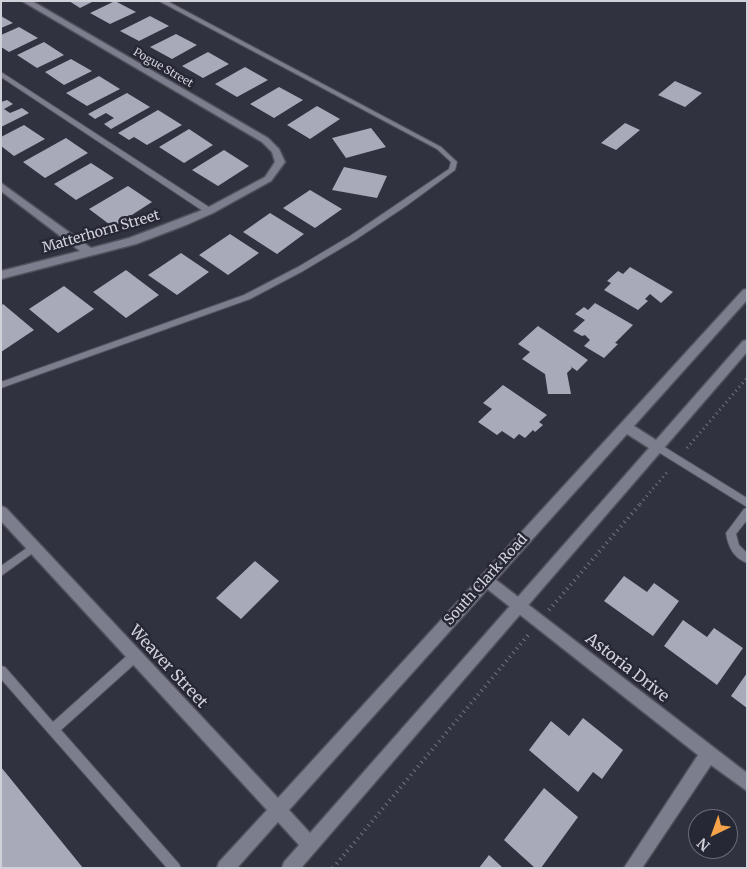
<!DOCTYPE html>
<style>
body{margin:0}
#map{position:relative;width:748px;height:869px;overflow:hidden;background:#31323f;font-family:Merriweather,serif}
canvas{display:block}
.frame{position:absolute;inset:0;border:2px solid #d0d1d9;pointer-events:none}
.north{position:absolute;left:688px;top:809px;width:50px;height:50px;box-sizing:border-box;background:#272835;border:1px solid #6b6c77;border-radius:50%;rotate:222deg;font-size:14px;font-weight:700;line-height:20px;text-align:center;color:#d0d1d9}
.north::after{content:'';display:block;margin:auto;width:18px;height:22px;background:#f6a248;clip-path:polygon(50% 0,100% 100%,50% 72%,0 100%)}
</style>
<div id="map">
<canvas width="748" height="869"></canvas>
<div class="frame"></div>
<div class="north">N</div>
</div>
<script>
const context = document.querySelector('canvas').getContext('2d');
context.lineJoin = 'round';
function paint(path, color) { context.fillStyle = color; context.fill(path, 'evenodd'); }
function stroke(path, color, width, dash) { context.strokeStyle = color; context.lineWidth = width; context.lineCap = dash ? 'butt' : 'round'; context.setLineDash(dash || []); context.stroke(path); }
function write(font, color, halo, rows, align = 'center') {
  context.font = font + ' Merriweather,serif'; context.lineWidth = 5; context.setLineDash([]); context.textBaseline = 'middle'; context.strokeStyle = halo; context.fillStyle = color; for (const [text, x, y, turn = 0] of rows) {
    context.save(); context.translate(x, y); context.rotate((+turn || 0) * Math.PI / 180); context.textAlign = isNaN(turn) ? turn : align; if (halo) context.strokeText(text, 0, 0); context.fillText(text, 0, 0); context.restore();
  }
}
const building = new Path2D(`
 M69 1H94L80 8Z
 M115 1 136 12 110 24 90 13Z
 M1 16 13 23 1 28Z
 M150 16 169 26 139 41 120 31Z
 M19 27 38 38 9 52 1 47V35Z
 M176 34 197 45 172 59 150 47Z
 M44 42 64 55 37 68 17 55Z
 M208 52 229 64 203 78 182 66Z
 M71 59 92 71 64 85 45 72Z
 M245 67 268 80 237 97 215 84Z
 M99 76 120 89 87 106 66 93Z
 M675 81 702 93 685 107 658 95Z
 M279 87 303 100 274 118 250 104Z
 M127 93 150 107 111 129 104 124 114 118 106 113 95 119 88 114Z
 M7 100 13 104 4 109 10 113 22 108 29 113 1 127V102Z
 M317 106 340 119 310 139 287 125Z
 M158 110 182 125 147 145 134 137 129 140 118 133Z
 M625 123 640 130 616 150 601 143Z
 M24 125 45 139 14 156 1 146V137Z
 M371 128 386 147 346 158 332 138Z
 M189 129 213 145 184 163 159 147Z
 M66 138 88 153 45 178 23 162Z
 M224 150 249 166 218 186 192 170Z
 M91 163 114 178 76 200 54 184Z
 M344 167 387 176 377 198 332 190Z
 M128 186 152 202 113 227 89 209Z
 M310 190 342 209 315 228 283 208Z
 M270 213 304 234 277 254 243 232Z
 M230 234 259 253 228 275 199 255Z
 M181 253 209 272 177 295 148 275Z
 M630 267 673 292 661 303 650 294 645 299 648 301 638 310 604 290 611 283 607 281 618 271 623 274Z
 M126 270 159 295 126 318 93 292Z
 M64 286 94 309 58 333 29 309Z
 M595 303 633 325 615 343 618 344 604 358 584 346 590 340 585 335 582 336 573 331 585 320 575 314 584 307 588 310Z
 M3 304 34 330 1 352V306Z
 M538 326 588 360 577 371 570 366 572 368 567 373 571 394H548L545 374 522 359 530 352 518 344Z
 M503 385 547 415 539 422 543 425 535 432 533 430 525 438 519 434 514 439 502 431 497 435 478 422 492 409 483 403Z
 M255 561 279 581 241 619 216 598Z
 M624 576 647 592 654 583 679 601 653 636 604 601Z
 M683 620 707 637 714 628 743 648 717 685 664 646Z
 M747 673V708L731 696Z
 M583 718 623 750 602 779 593 772 578 792 529 750 551 721 569 736Z
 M1 767 83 868H1Z
 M544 788 578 817 541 868H535L504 840Z
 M489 855 503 868H479Z`);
const pathFar1 = new Path2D(`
 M687 448 747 378
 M640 504 669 470`);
const path = new Path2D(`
 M549 610 641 503
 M333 868 529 634`);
const lane = new Path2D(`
 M159 1H167L441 147 457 162 455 170 406 206 355 240 303 271 250 299 1 388V382L244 295 298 267 350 236 449 169 451 162 437 149Z
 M1 72 212 209V213H206L1 77Z
 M658 443 747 498V507L655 450 654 447 655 444Z
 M747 508V520L736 534 739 545 747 553V563C734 558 728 547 726 533L744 509Z
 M34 543 37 544 39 547 37 550 1 576V566Z
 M135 651 139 652 140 656 139 660 61 730 179 864 181 868H167L1 679V666L5 667 53 722 131 652Z`);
const street = new Path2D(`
 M22 1H32L268 138 279 149 285 162 271 181 213 213 186 225 136 244 1 279V271L80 251 1 191V183L91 248 129 238 205 209 265 177 275 162 272 152 262 142Z
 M486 574 491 576 747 773V791L711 765 642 868H624L698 755 481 584 479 580 481 576Z`);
const secondary = new Path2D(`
 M747 289V300L634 426 656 440 743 341 747 340V352L301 868H282L284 862 299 845 278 822 237 868H217L219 862 267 810 1 521V506L6 508 278 798 743 290ZM627 434 649 448 310 833 289 810Z`);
const farStreetnames = [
 ["Pogue Street",163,68,30]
];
const streetNames = [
 ["Matterhorn Street",101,232,-16],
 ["South Clark Road",486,580,-48]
];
const nearStreetnames = [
 ["Weaver Street",168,667,47],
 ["Astoria Drive",627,668,38]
];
paint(building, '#a8aaba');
stroke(lane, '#50515c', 2);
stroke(street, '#50515c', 3);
stroke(secondary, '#50515c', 3);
stroke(pathFar1, '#767782', 3, [1, 4]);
stroke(path, '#767782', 4, [1, 4.5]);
paint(lane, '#7c7e8d');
paint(street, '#7c7e8d');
paint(secondary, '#7c7e8d');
write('11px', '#d0d1d9', '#272835', farStreetnames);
write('14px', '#d0d1d9', '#272835', streetNames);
write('16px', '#d0d1d9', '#272835', nearStreetnames);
</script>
